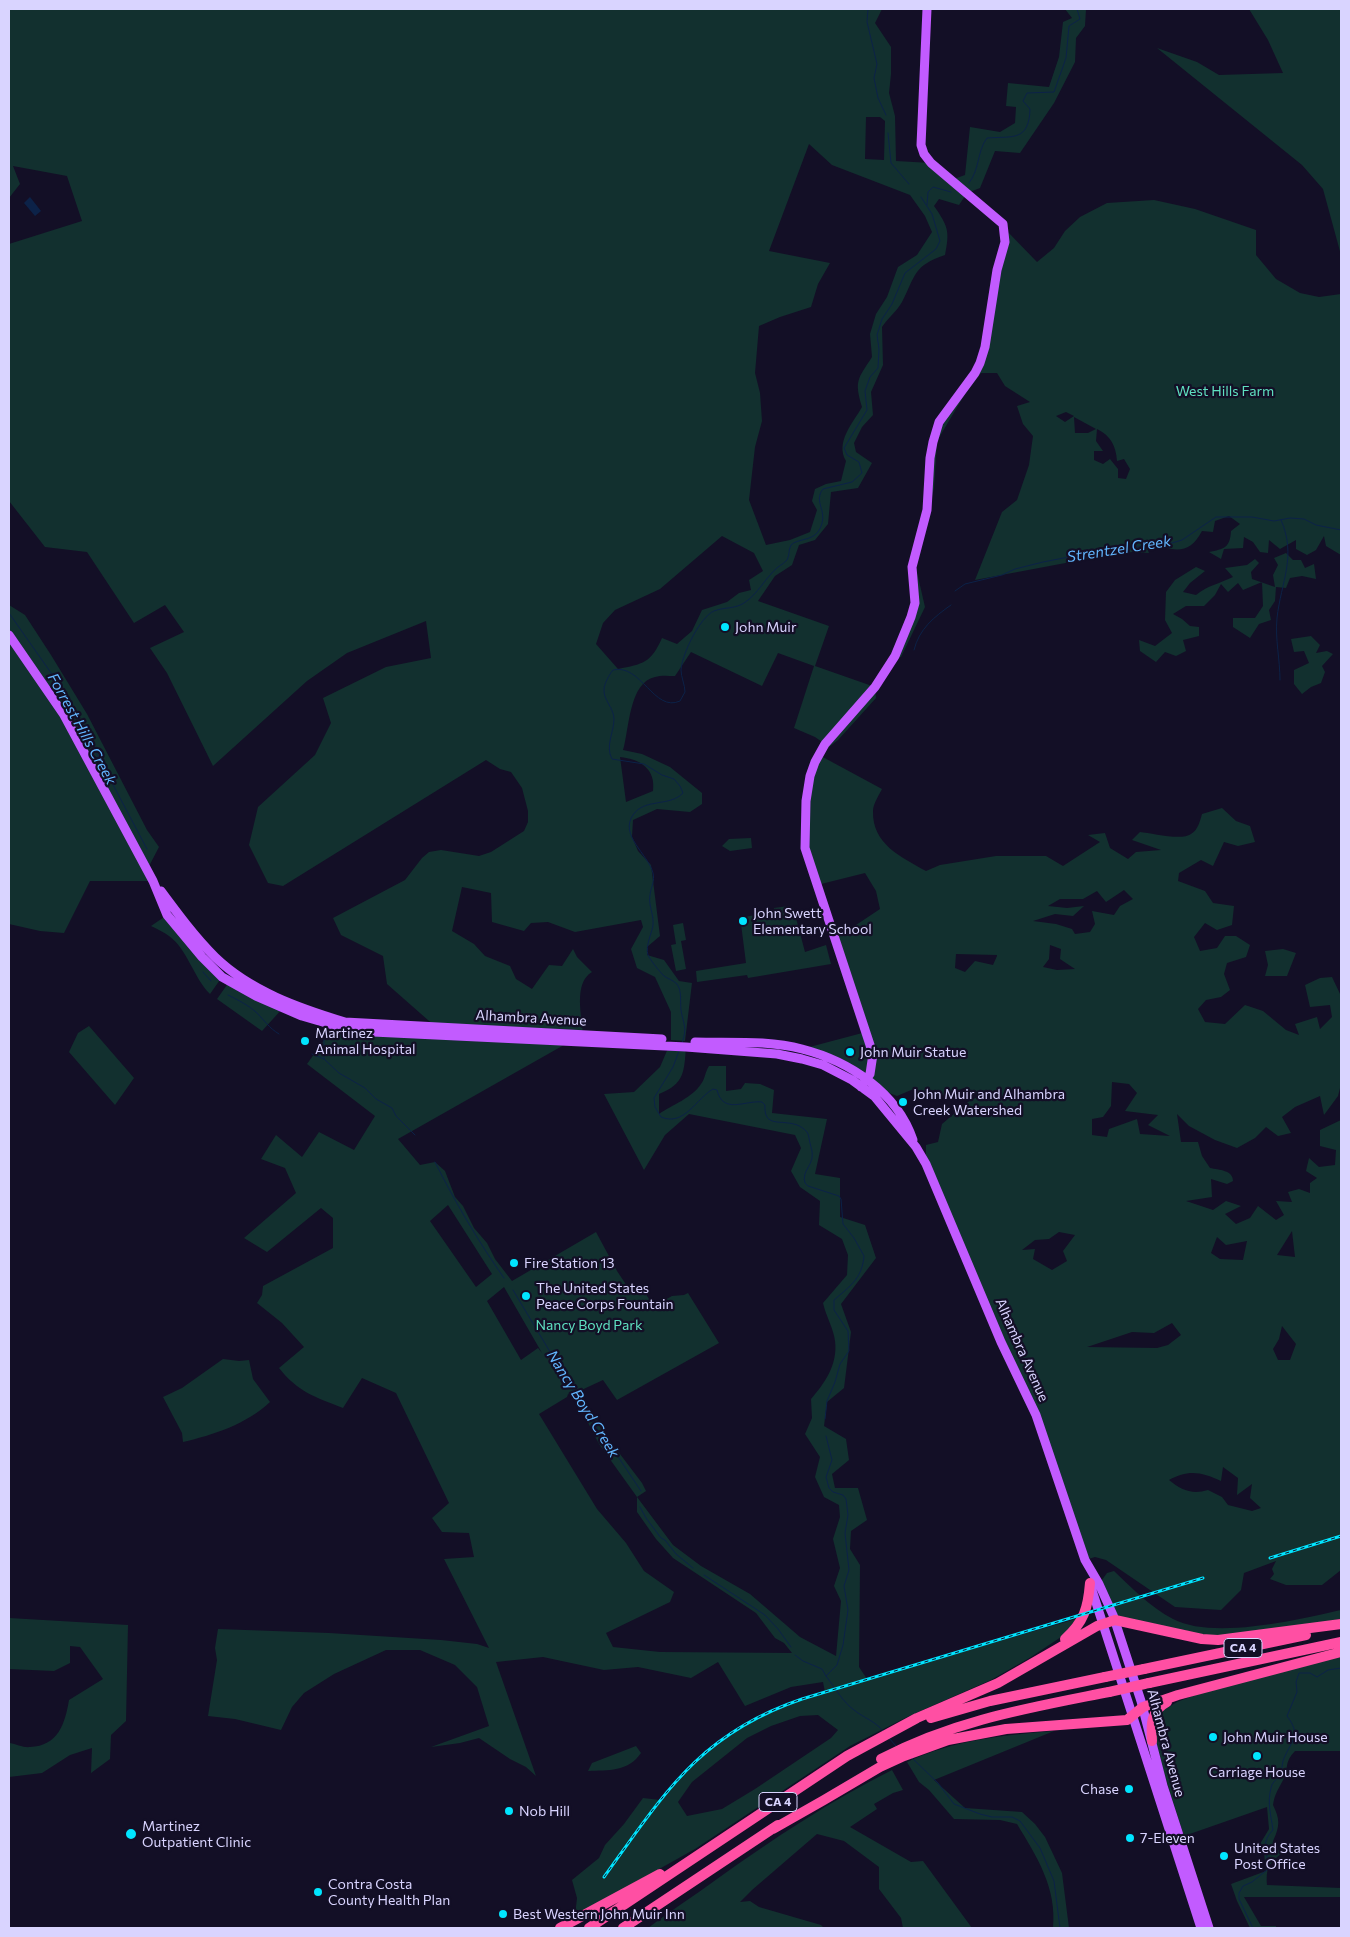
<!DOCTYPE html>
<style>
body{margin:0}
#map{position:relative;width:1350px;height:1937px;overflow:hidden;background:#130f26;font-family:Commissioner,sans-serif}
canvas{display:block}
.frame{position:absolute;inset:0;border:10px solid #d9d4ff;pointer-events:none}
</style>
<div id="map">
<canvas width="1350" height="1937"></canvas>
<div class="frame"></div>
</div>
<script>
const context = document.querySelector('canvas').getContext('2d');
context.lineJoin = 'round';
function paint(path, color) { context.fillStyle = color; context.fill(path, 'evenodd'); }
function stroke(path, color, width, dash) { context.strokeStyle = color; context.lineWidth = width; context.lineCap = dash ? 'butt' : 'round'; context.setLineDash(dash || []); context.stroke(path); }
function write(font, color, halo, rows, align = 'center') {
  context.font = font + ' Commissioner,sans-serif'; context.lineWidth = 4.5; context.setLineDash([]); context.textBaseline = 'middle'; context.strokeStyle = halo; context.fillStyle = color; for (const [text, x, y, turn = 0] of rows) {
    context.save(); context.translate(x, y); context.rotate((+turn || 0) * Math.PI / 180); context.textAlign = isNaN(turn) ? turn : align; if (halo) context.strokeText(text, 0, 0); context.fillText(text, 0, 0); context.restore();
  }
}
const green = new Path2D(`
 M9 9H882L875 23 891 47V74L889 93 895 116 896 161 931 163 951 180 965 175 970 127 1000 132 1015 123 1016 107 1006 106 1008 83 1049 87 1059 57 1063 22 1072 18 1065 9H1086L1085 26 1076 38 1075 62 1054 103 1020 153 995 151 980 188 967 193 959 205 939 199 934 206C948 226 950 231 945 255 913 266 916 275 902 302 897 311 888 318 882 327L883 365 871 392 873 415 862 427 854 443 856 452 872 463 858 488 831 492 828 524 815 540 799 545 792 565 775 576 758 601 829 626 815 666 875 687 876 698 838 740 819 755 882 789C879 795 873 804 873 811 872 844 901 857 926 871L940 865 996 856H1046L1063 866 1100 842 1088 835 1105 833 1110 848 1128 859 1136 852 1161 850 1132 840 1140 832C1151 833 1182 841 1191 834 1198 830 1200 821 1202 814L1222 808 1236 821 1250 826 1255 842 1238 846 1224 842 1213 866 1201 860 1179 873 1178 881 1205 891 1213 903 1234 906 1232 925 1217 930 1205 923 1194 937 1200 951 1217 948 1225 936H1236L1250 945 1246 957 1227 963 1224 974 1230 990 1221 997 1206 1000 1198 1009 1205 1022 1225 1024 1245 1005 1263 1011 1286 1030 1299 1035 1295 1024 1317 1017 1320 1029 1332 1017 1330 1005 1310 1007 1305 985 1320 978 1332 977 1341 996V1084L1338 1096 1324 1115 1320 1096 1295 1107 1282 1117 1291 1133 1278 1136 1266 1127 1255 1138 1237 1148 1215 1140 1189 1126 1177 1114 1181 1142H1198L1202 1156 1210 1168C1219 1170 1233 1170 1233 1181L1227 1184 1211 1179 1212 1197 1186 1201 1213 1210 1226 1201 1241 1206 1225 1214 1236 1224 1250 1218 1258 1206 1276 1220 1284 1215 1276 1201 1292 1202 1288 1192 1299 1189 1310 1193V1183L1317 1178 1306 1171 1309 1158 1319 1167 1335 1165 1336 1150 1320 1146V1130L1341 1120V1570L1322 1585H1286L1270 1579 1274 1574 1272 1569 1276 1561 1244 1573 1241 1590 1221 1610 1175 1607 1106 1560 1095 1557 1085 1560 1036 1415 1001 1342 926 1164V1145L938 1142 942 1124 968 1102 979 1096 964 1088 945 1095 924 1100 916 1088 897 1096 879 1089 867 1079 833 1060 802 1049 866 1032 835 939 880 909 876 891 865 873 817 885 805 848 806 801 810 776 815 762 825 744 815 737 794 728 814 666 778 653 762 686 691 652 675 676C669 676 661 675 655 677 629 682 629 730 623 750L642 754 670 767 702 793V804L690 812 657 809 633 820 632 837 638 851 651 865 660 936 647 947V955L664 960 679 981 692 983 685 1041 671 1040V1012L655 977 637 968 631 949 643 927 641 920 575 932 548 922 531 923 524 931 492 922 491 893 462 887 452 931 474 944 485 956 510 966 516 979 532 989 549 965 562 966 573 949 577 957 592 972C573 983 582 1017 583 1034L437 1028 387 984 383 956 341 935 333 918 405 880 422 858 429 852 441 850 479 856 491 852 524 831 528 822V811L522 788 511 772 500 769 486 760 283 886 268 883 249 845 258 807 315 755 331 723 323 698 386 667 431 658 426 621 347 653 307 681 213 766 167 673 150 648 184 632 165 605 134 623 87 552 45 547 9 501V244L82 221 67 176 13 166 20 184 9 198ZM866 117H880L885 121 884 160 865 159ZM809 144 832 165 910 195 925 216 932 232 917 255 898 267 887 297 876 314 870 334 872 357C858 379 854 380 862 407 853 423 835 442 846 461L841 481 826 484 815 489 812 501 817 510 810 532 790 540 766 545 749 500 755 447 762 421 760 393 755 373 759 326 780 317 811 307 818 284 830 263 769 251ZM722 536 754 553 763 571 749 580 751 590 739 593 727 602 702 610 692 631 677 644 662 638C651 663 643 664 618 669L596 644 603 623 615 610 660 589ZM620 757C640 759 656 769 653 791L626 802ZM1124 890 1133 899 1120 906 1114 915 1092 911 1095 924 1090 932 1075 934 1072 929 1056 924 1033 921 1055 914 1073 916 1084 906 1067 908 1048 906 1060 899H1083L1097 891 1106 902ZM1050 945 1061 949 1060 959 1075 969 1057 970 1043 967 1049 959ZM956 954 997 955V956L993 965 975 961 965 972 955 968ZM1112 1082 1129 1084 1137 1093 1125 1111 1158 1115 1148 1125 1170 1136 1140 1134 1137 1119 1109 1129 1107 1137 1092 1135V1119L1103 1117 1111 1106ZM1292 1231 1295 1257 1277 1255ZM1059 1232 1075 1235 1063 1251 1067 1261 1052 1270 1033 1259 1035 1249 1022 1250 1035 1240 1049 1239ZM1217 1237 1226 1245 1247 1241 1243 1260 1220 1259 1211 1253ZM1172 1323 1181 1335 1168 1345 1157 1348 1087 1347 1132 1332 1154 1333ZM1282 1326 1296 1344 1290 1360H1278L1273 1349 1279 1339ZM1223 1467 1238 1478 1237 1495 1252 1484 1250 1498 1261 1508 1252 1511 1228 1505 1222 1497 1208 1490C1192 1495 1181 1490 1169 1480 1188 1469 1202 1472 1221 1481Z
 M1249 9H1341V255L1323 189 1302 165 1157 48 1197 62 1219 75 1283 73 1268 40Z
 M1154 200 1195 209 1256 230V255L1276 279 1300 293 1319 297 1341 294V555L1326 546 1324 536 1316 550 1307 555 1296 549V540L1280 549 1269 540 1268 553 1260 552 1253 542 1244 537 1243 548 1224 549 1221 559 1209 552C1224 549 1230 548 1231 531L1240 524 1229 516 1215 521 1213 532 1202 531C1187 560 1169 548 1144 541L1149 553 1132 552 1108 555 975 580 1002 512 1017 500 1029 465 1033 436 1023 424 1017 406 1030 402 1005 386 997 373H981L965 394 937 441 934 488 916 568 925 607 901 657 895 656 915 603 912 567 927 510 930 458 933 442 939 422 975 373 980 363 985 347 997 270 1005 242V229L1037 262 1054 248 1065 231 1080 217 1107 203ZM1066 412 1074 416 1065 422 1056 416ZM1074 417 1096 429 1088 433H1075ZM1097 429C1111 436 1116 446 1117 461L1124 459 1130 469 1126 479 1118 478V469L1110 459 1103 464 1094 460V451H1103L1096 441Z
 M1286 553 1293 560H1301L1305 568 1314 564 1316 579 1302 576 1290 578 1286 588 1276 587 1275 601 1269 610 1271 620 1259 624 1250 638 1233 627V618H1255L1263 606 1262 582 1243 590 1238 583 1228 592 1221 584 1215 595 1204 606H1186L1173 614 1182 619 1190 626 1199 627V636L1183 640 1186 651 1176 656 1165 652 1156 662 1140 651 1139 640 1155 646 1172 633 1165 620 1166 592 1175 580 1196 567 1205 571 1190 583 1183 592 1196 595C1208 585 1219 584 1233 577L1225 568 1247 565 1255 559 1259 563 1251 572 1252 579 1275 587 1273 575 1278 565 1274 558Z
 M9 605 25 615 51 655 87 714 147 830 159 847 147 870 153 881H90L64 933 40 931 9 924Z
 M1311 636 1320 645 1316 653 1327 651 1333 654 1322 666 1325 672 1321 683 1311 687 1302 694 1294 684V670L1309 663 1304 651 1294 652 1291 639Z
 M751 838 752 848 730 851 722 846 729 839Z
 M789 906V908L793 907 805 952 826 945 831 964 748 978 747 975 697 982 696 971 746 963 741 924 745 917 774 911V908Z
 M167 915 222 977 210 994C193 977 188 950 169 936 164 932 157 929 151 926Z
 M683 923 686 940 681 941 686 969 676 971 671 945 676 944 673 925Z
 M1283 949 1296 953 1287 976H1265L1268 965 1265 951Z
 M229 982 283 1008 262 1031 217 999Z
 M89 1026 134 1078 115 1105 69 1052 78 1033Z
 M334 1026 571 1041 398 1139 420 1165 435 1162 445 1171 455 1197 463 1206 474 1228 487 1243 495 1259 512 1281 596 1232 617 1271 633 1295 645 1293 654 1306 672 1296 684 1295 688 1293 719 1343 617 1400 603 1380 575 1393 579 1392 597 1419 601 1429 642 1483 646 1491 637 1497 673 1545 701 1566 750 1594 800 1637 836 1656 841 1601 834 1586 840 1568 833 1539 840 1517 839 1505 824 1497 815 1477 820 1457 805 1434 812 1418 811 1399C825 1383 838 1364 835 1341 834 1330 826 1316 823 1303L847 1275 848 1255 842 1239 819 1225 820 1201 800 1187 791 1171 801 1148 795 1135 689 1114 665 1135 644 1170 604 1094 634 1092 660 1067 669 1046 686 1047C684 1071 685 1084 659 1094V1114C672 1105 692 1098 701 1084 705 1079 705 1072 709 1066H726V1091L741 1089 745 1083 760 1084 774 1090 772 1113 827 1119 815 1174 840 1178V1217L865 1225 876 1258 841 1304 851 1332 844 1388 827 1402 824 1426 846 1439 849 1460 832 1474 835 1488H858L867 1520 851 1531 850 1549 860 1565 859 1667 867 1679 1076 1619 1064 1635 1031 1657 991 1680 909 1716 850 1746 695 1849 575 1916 577 1898 572 1880 599 1858 605 1845 624 1824 643 1798 660 1800C707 1740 753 1714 825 1692L823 1682 791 1687 745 1706 718 1662 691 1678 638 1667 604 1670 543 1657 496 1662 536 1776 526 1767 510 1759 479 1738 460 1743 431 1747 489 1726 477 1687 455 1665 420 1650H386L334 1674 304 1693 292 1707 281 1730 235 1719 208 1716 217 1660 215 1648 218 1629 329 1633 441 1640 477 1644 489 1648 444 1559 474 1557 469 1533 442 1532 432 1518 449 1503 396 1393 362 1378 343 1408C315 1397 298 1392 279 1368L304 1347 282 1323 257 1303 262 1295 263 1286 333 1248V1218L321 1208 267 1252 244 1238 296 1193 285 1168 261 1159 276 1135 302 1157 319 1132 354 1150 375 1116 307 1064ZM448 1205 492 1274 476 1287 430 1221ZM504 1287 542 1353 538 1348 521 1360 487 1301ZM568 1394 572 1396 579 1405 599 1444 637 1497V1512L656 1539 673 1558 756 1613 775 1638 784 1643 792 1653 660 1652 613 1647 606 1633 670 1602 674 1592 644 1571 626 1543 597 1509 539 1414 567 1397ZM818 1715 838 1730 831 1738 755 1789 722 1809 687 1816 678 1802 692 1782 747 1738 771 1726 800 1716Z
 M223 1359 239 1361 249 1360 253 1379 270 1402C247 1424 213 1435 183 1442L182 1433 163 1397 182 1388Z
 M1114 1571C1132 1588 1150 1607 1173 1619 1213 1640 1297 1620 1341 1610V1619L1218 1640 1115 1620 1099 1584 1107 1573Z
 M9 1618 128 1625 126 1721 111 1735 110 1759 91 1773 92 1748 70 1755 42 1773 9 1777 10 1743C16 1744 24 1748 30 1747 58 1746 65 1724 69 1700L103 1679 80 1647 70 1646V1663L54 1671 9 1669Z
 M1341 1655V1751H1295C1284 1763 1289 1766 1284 1778 1279 1789 1275 1792 1273 1805 1280 1819 1280 1826 1273 1841L1281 1854C1268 1864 1266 1869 1267 1885L1341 1888V1897H1244L1261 1926H1276V1928H1250L1237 1901 1231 1884 1266 1871 1264 1853 1260 1844 1269 1829 1267 1807 1184 1836 1161 1764 1155 1740 1157 1721 1164 1710 1177 1702 1198 1694Z
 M1054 1731 934 1780 965 1808 1022 1812 1035 1824 1045 1837 1062 1873 1069 1928H1053C1057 1888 1037 1857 1017 1824L1000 1820 954 1819 929 1790 919 1782 907 1762C954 1740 1004 1735 1054 1731Z
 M636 1746 641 1753C628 1772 608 1770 588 1771L592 1763Z
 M892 1770 903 1790 893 1793 874 1804 877 1809 850 1827 911 1862 923 1861 972 1928H903L901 1918 879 1889V1867L844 1841 817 1834 752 1890 740 1902 750 1901 759 1907 821 1925 824 1928H648C670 1911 694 1896 717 1879 773 1839 830 1801 892 1770Z`);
const water = new Path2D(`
 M30 197 41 211 35 216 24 203Z`);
const stream = new Path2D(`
 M868 9 867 22 877 64 874 78 878 98 886 115
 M888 133 891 163 909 184
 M969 183C980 169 977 151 987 138 1012 136 1029 142 1030 109L1023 101 1027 93 1054 92 1066 58 1069 26 1080 19 1077 9
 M927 205 928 192 933 187 951 192
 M955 591 965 584 1002 575 1015 569 1043 562 1079 555 1161 543H1172L1182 540 1216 517H1252L1274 521 1290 518 1304 519 1316 525 1341 530
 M9 613 63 690 147 849
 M914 650C919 629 934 617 951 605
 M1280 680C1280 659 1275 640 1277 618 1281 582 1297 556 1281 520
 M203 972 211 981
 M228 995C238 1000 248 1005 256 1012 264 1020 269 1028 279 1034
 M321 1033 324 1041V1059
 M682 1043C688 1027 683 1024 681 1010 680 1001 682 991 677 984 673 980 668 979 664 976 659 971 651 961 648 955 645 946 652 933 653 925 654 914 648 905 650 895 651 887 655 881 653 873 648 854 619 835 633 815 644 798 670 807 683 793L680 786 674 779 662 775 644 764 612 759C605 746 614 732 614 719 614 708 603 700 604 689 605 682 609 675 613 670 641 663 654 713 680 701L685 692C685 685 681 677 681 670 682 654 700 617 714 611 724 607 735 609 744 603 758 594 765 578 778 567 781 565 784 563 787 560 790 555 788 550 791 545 796 539 811 541 818 532 831 512 812 503 823 489L852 482 862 473 859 462 847 455 844 448 867 410 865 391 870 377 878 368 879 349 877 335 882 319 892 304 905 273 936 249 940 241 932 214 921 197
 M679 1051 673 1067 654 1098 655 1107 661 1117C684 1127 697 1098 713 1089L717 1090C723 1115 745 1100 762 1102L765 1105C763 1134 791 1113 807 1132 809 1135 809 1139 810 1143 811 1148 813 1152 812 1158 810 1168 802 1172 805 1183L808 1186 839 1196 841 1199 843 1224 854 1238 864 1256C862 1279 850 1286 834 1300V1310L848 1331 849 1351 840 1364 835 1382 827 1401 825 1419
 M312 1054 324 1059 339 1073 365 1088 376 1099 392 1108 396 1116 415 1135
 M435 1162C455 1202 478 1241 504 1278
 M513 1290 580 1402 594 1421 598 1431 611 1446 641 1491
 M826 1436 832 1460 826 1477 829 1488 833 1492 843 1495 846 1499 848 1515 845 1533 849 1570 844 1586 848 1610 843 1645 837 1665 826 1676C835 1688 843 1702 854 1710 864 1718 875 1721 883 1731
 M640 1507 646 1518 661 1538 665 1540 676 1554 693 1568
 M704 1575 765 1615 778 1629 791 1647
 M795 1655 803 1661 822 1669 826 1676
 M889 1738 896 1746
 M911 1757 938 1783 954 1804 980 1814 992 1817H1012L1020 1821 1040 1848 1054 1881 1060 1928
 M1253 1928 1239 1899V1893L1243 1886 1252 1882 1268 1869C1269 1853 1259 1844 1273 1830 1271 1815 1267 1803 1271 1788 1272 1782 1276 1781 1279 1776 1282 1772 1282 1765 1283 1761 1290 1741 1303 1737 1287 1716L1297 1692 1296 1682 1299 1673H1310L1317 1677 1328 1670 1341 1668`);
const major = new Path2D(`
 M9 635 64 715 153 881 167 915 202 957 222 977 256 996 302 1016 343 1028 373 1032 686 1047 777 1054 802 1059 823 1065 852 1080 874 1096 916 1147 926 1164 1001 1342 1036 1415 1085 1560 1099 1584 1113 1615 1141 1701 1163 1786 1209 1928
 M161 891C178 914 195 937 215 957 250 991 299 1008 345 1022L662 1039
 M695 1042C730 1043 768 1040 802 1049 849 1061 897 1092 913 1140
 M861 1087 870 1074 873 1054 805 848 806 801 810 776 815 762 825 744 875 687 895 656 911 617 915 603 912 567 927 510 930 458 933 442 939 422 975 373 980 363 985 347 997 270 1005 242 1003 224 931 163 924 154 921 145 927 9
 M1090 1584 1201 1928`);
const highway = new Path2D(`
 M1065 1639C1084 1622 1088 1608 1090 1583
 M1144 1669 1306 1635
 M1149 1683 1341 1642
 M931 1718 990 1701 1105 1677
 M1152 1741C1151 1725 1150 1711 1167 1702
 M881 1759C955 1720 1029 1708 1109 1692
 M773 1829 824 1800 880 1767 904 1756 948 1740 1006 1729 1127 1720 1143 1707 1178 1695 1341 1652
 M560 1928 660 1874
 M589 1928 847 1756 917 1718 998 1683 1097 1626 1115 1620 1202 1639 1218 1640 1341 1624
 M623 1928 778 1825`);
const rail = new Path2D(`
 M1270 1558 1341 1536
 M604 1877C664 1794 699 1734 802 1699L1203 1578`);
const highwayBridge = new Path2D(`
 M1105 1677 1144 1669
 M1109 1692 1149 1683`);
const markers = [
 [725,627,5,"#00e5ff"],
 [743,921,5,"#00e5ff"],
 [305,1041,5,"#00e5ff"],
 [850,1052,5,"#00e5ff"],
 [903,1102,5,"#00e5ff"],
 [514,1263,5,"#00e5ff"],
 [526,1296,5,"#00e5ff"],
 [1213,1737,5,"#00e5ff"],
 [1257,1756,5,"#00e5ff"],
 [1129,1789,5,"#00e5ff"],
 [509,1811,5,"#00e5ff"],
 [131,1834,6,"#00e5ff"],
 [1130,1838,5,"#00e5ff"],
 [1224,1856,5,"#00e5ff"],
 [318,1892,5,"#00e5ff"],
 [503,1914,5,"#00e5ff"]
];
const shields = [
 [1243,1648,38],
 [778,1802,38]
];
const shieldNames = [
 ["CA 4",1243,1648],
 ["CA 4",778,1802]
];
const parkNames = [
 ["West Hills Farm",1225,391],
 ["Nancy Boyd Park",589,1325]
];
const poiNames = [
 ["John Muir",735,627],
 ["John Swett",753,913],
 ["Elementary School",753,929],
 ["Martinez",315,1033],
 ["Animal Hospital",315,1049],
 ["John Muir Statue",860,1052],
 ["John Muir and Alhambra",913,1094],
 ["Creek Watershed",913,1110],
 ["Fire Station 13",524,1263],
 ["The United States",536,1288],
 ["Peace Corps Fountain",536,1304],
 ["John Muir House",1223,1737],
 ["Carriage House",1257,1772,"center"],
 ["Chase",1119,1789,"right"],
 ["Nob Hill",519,1811],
 ["Martinez",142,1826],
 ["Outpatient Clinic",142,1842],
 ["7-Eleven",1140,1838],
 ["United States",1234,1848],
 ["Post Office",1234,1864],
 ["Contra Costa",328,1884],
 ["County Health Plan",328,1900],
 ["Best Western John Muir Inn",513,1914]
];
const streetNames = [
 ["Alhambra Avenue",531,1018,3],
 ["Alhambra Avenue",1022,1350,66],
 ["Alhambra Avenue",1166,1743,75]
];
const waterNames = [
 ["Strentzel Creek",1119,549,-9],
 ["Forrest Hills Creek",82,729,61],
 ["Nancy Boyd Creek",583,1404,58]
];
paint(green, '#12302f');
paint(water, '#0c2248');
stroke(stream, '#0c2248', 1);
stroke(major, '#c25bff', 9);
stroke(highway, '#ff4fa3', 10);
stroke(rail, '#00e5ff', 3);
stroke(rail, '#130f26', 1, [4]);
stroke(highwayBridge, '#ff4fa3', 10);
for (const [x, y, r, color] of markers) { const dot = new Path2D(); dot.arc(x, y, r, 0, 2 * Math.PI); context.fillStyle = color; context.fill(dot); stroke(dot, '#130f26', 2); }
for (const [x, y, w] of shields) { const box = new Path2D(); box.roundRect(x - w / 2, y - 9.5, w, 19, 4); context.fillStyle = '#130f26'; context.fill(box); stroke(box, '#d9d4ff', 1); }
write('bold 12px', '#d9d4ff', null, shieldNames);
write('14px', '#5fe0c0', '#130f26', parkNames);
write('14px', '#d9d4ff', '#130f26', poiNames, 'left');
write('14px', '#d9d4ff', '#130f26', streetNames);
write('italic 15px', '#62b6ff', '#130f26', waterNames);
</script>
